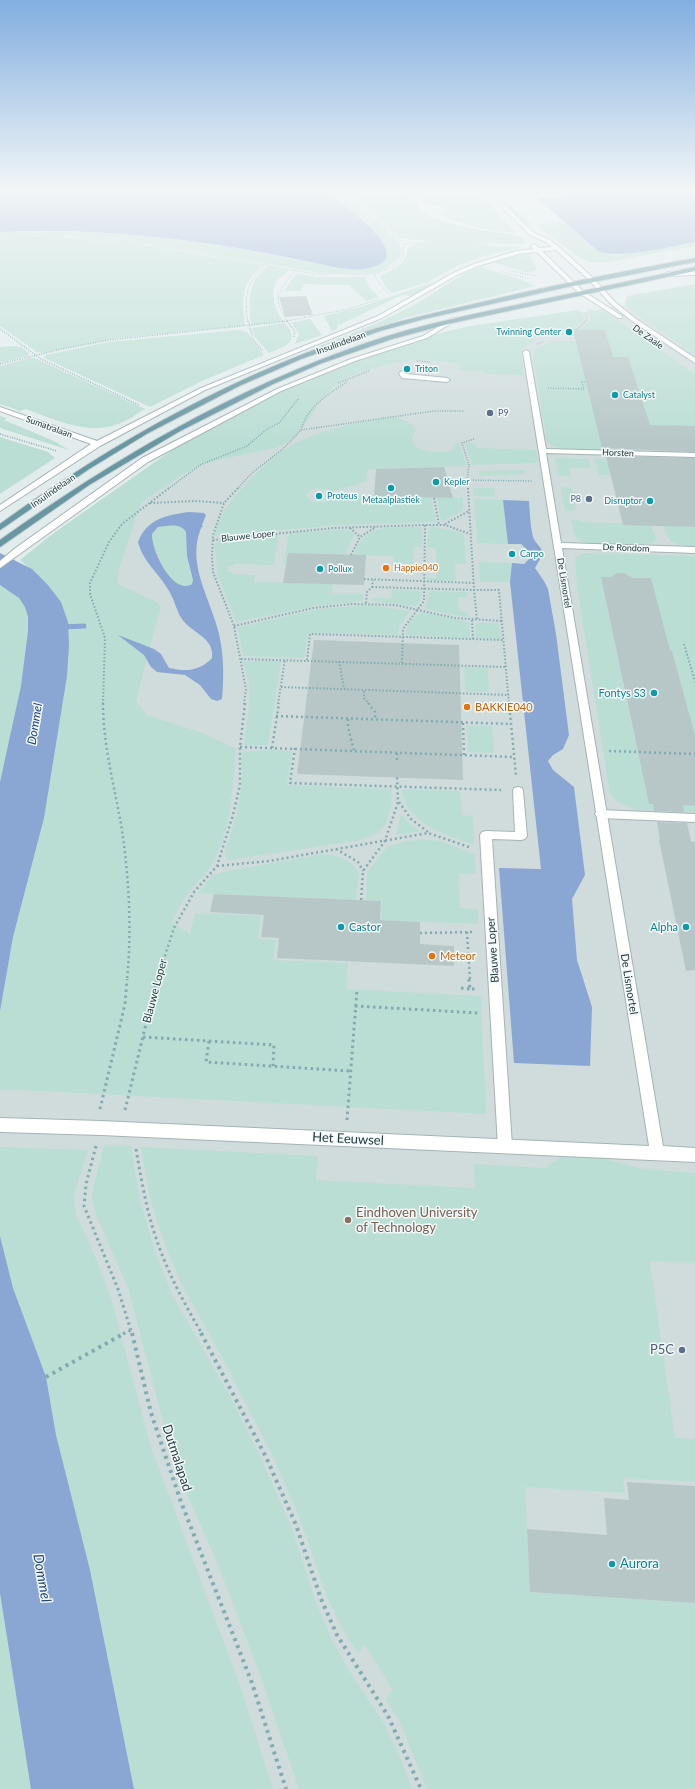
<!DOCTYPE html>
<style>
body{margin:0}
canvas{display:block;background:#e2eced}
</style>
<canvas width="695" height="1789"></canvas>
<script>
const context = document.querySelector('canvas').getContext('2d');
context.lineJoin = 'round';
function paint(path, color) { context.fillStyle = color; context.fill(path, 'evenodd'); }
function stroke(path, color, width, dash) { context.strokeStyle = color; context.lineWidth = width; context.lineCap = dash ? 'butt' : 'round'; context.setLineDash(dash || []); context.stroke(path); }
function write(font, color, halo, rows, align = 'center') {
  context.font = font + ' Lato,sans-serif'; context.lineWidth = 3; context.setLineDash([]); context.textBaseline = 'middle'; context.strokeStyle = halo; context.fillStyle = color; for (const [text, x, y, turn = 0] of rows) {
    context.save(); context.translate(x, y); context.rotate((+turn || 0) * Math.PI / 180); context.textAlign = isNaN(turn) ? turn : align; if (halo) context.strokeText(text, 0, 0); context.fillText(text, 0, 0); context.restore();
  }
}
const built = new Path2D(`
 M695 293V1789H0V652L142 484 314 383 510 325Z`);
const green = new Path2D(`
 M324 191H340L370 215 386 229 400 245 402 251 400 257 385 269 375 273H318L149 243 71 236 0 237V232H12C69 231 125 232 182 240 238 247 293 259 349 269H365L376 267 385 247 359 219Z
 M344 191H403L427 217 468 228 523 237 525 244 447 243 400 238 369 210Z
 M416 191H479L515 233C490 231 464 226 441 215L446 213 440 205 425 204Z
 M501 201H507L533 225H527Z
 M565 222C583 237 595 254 619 255L695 242V246L608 262H590L580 258 538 227 539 224Z
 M35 237 65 238 135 243 260 265 262 267C240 282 242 301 245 325L243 326 118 338 43 353 37 352 0 326V239Z
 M428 243 521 247 484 256 457 266 428 282 392 293 387 289 380 277 382 275C392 270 407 264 407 250L412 245Z
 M528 253 536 268 535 271 525 272 493 262Z
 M268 266 289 270C285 273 280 277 277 281 270 293 275 312 284 321L251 326C249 302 246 282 268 266Z
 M480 267 520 279 535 286 405 318 316 349 314 348C350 334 386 321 419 302 440 290 457 275 480 267Z
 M299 274 316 277H365L369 287 379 297 366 301 349 285 304 284 301 291H284L294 277Z
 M431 283 432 284 414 296 402 295 337 326 338 329 332 331 324 316 360 307Z
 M695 284V354L643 320 625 304 627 296Z
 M587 309 607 313 695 374V426L596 424 602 448 597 450C582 449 560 453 547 442L533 357 536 349 552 341 609 342 605 330 580 329 589 322 591 318Z
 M578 310 583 313 584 320C571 334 548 328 531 328L533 341 520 351 524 375 484 374V371L460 370 459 364C444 362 428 359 413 360 396 361 355 372 340 381 333 387 327 393 321 401 309 417 298 439 279 447L204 463 183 474 141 503 119 569 117 582 122 586 157 602 161 606 136 701 147 715 203 733 236 749C233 784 231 834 212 864 206 874 196 883 189 892 182 901 177 912 172 922L190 934 195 913 261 916 258 939 276 940 273 960 348 963 347 989 481 996 486 1114 0 1089V1011L4 984 13 937 44 818 67 676 61 602 48 585 20 560 51 535 162 457 232 412 270 394 324 371 424 337 470 326Z
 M310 319 322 335 295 344 299 334 292 324 294 322Z
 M285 323C301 342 286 346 269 353L254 336 252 328Z
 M239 330 247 332 264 355 204 380 150 407 44 358 46 355 109 342Z
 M15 346 21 347 30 354 27 356 0 363V347Z
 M30 358H35L145 409C135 415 125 422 115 425 85 435 52 418 25 409L20 411 0 404V366Z
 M0 416 7 418 4 420 54 441 69 450 3 429 0 427Z
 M391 417 400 419 412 424 415 430C414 434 411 439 413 443 417 452 445 454 453 450L456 444 459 443 467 466 368 469 366 482 330 492 327 489H313L305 495 312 502H326L334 496 333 495 431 497 436 522 338 525 214 536C220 503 272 453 302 440 330 427 361 422 391 417Z
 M0 437 48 452 55 458 0 494Z
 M465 443H475L477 448 536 450 538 463 472 465Z
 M555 458 589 459 591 468H569L571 477 558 475Z
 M595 459 628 460 638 472H609L610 475H598Z
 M525 470 526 474 480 476 478 471Z
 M561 486 571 488 576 509 571 511H565Z
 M473 488H494L495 497 474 496Z
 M437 498H463V510L441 522Z
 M474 499 503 500 508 544 477 543Z
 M571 520H580V522L650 524 655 534 656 540 652 543 643 545 587 543C573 539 574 533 571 520Z
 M172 525C177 526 183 527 186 532L187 556 193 580 192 584C189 585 187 587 183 587 169 585 147 543 153 531L162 526Z
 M663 525H695V546C675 545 669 545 663 525Z
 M433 526 464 534 466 564H455L456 581 428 580V578H436V548L427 547 429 527Z
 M417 527 422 529V547H413V574L407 573V563H394V556L353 555C366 523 387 528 417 527Z
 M342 530 352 531 354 535 345 555 288 553 286 565H283L289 533Z
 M279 534 274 565 234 564V566H228L227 571 233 572V574L255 575 254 582 333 584 332 593 363 594V601L316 606 236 622 218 576 214 545C221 536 266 535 279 534Z
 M584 553 695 556V735L672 651 668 650 651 579 630 578 626 574 616 573 615 644 636 745 695 748 640 763 642 772 695 775 644 778 645 788 695 790 649 803 695 806V812L638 810 619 803 610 794 577 587 575 557Z
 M479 562 512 563 510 582H480Z
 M0 585C9 591 21 596 25 607 38 633 7 749 0 782Z
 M392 590 422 591 420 601 416 606 372 601V598H391Z
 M429 591 467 592 468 597H458L459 611 468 612 469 617 453 615 426 609 425 605 427 602Z
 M356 606H376L410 611 399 627 398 635 308 633 304 658 243 656 238 628 240 627 318 609Z
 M423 612 469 622 470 638 405 635C407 626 413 615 423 612Z
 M475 623H499L501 639 476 638Z
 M243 661H281L268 745H244L249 704V684Z
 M464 667 488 668 489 692H465Z
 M467 725 492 726 494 753 468 752Z
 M269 750 292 751 287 785 392 789 391 806 386 824 378 833 361 840 230 860 227 859 225 855 226 849 237 812 242 784V752Z
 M402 789 460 791 462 815 473 816 474 845C446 834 405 825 402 789Z
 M401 814 409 823 420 831 396 835Z
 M422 839 441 841 475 854 476 874 459 873 460 908 478 909V924L381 920 382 901 366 900 367 872 387 847 403 842Z
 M323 854C339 856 349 858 359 872L356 900 198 893 213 875 223 872Z
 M104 1145 131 1146 140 1200 156 1254 172 1294 232 1400 261 1458 292 1528 316 1602 331 1638 352 1675 384 1723 401 1759 412 1789H299L261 1677 220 1570 187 1494 168 1440 128 1288 96 1215 91 1196Z
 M0 1147 88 1150 74 1195 76 1214 97 1261 112 1301 151 1447 241 1688 273 1789H134L90 1570 56 1435 46 1377 13 1288 0 1236Z
 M141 1147 318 1156 316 1180 475 1188 474 1164 546 1168 562 1156 601 1158 642 1169 695 1173V1263L650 1261 675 1438 695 1439V1482L623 1478 625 1493 525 1487 530 1592 695 1603V1789H427L399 1720 385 1699 393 1690 365 1645 358 1653 342 1629 327 1597 301 1522 274 1459 224 1361 183 1287 166 1248 150 1198Z
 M0 1593 31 1789H0Z`);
const water = new Path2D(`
 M0 191H324C341 202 377 229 385 247 387 251 387 255 386 259 370 276 340 268 320 264 215 241 108 227 0 232Z
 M558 191H695V242C671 246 619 260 598 251L537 198 563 196Z
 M503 500 529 501C530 513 530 525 533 537 535 543 542 547 543 554L535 568 544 581 548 589 556 634 569 735 563 749 553 755 548 761 553 770 574 787 585 875 572 899 577 960 592 1007 590 1066 514 1063 499 868 541 869 510 582 512 563 524 564 533 555 521 544H508Z
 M189 512 204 513 206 515 202 525 203 526 201 528C186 565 211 599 219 634 224 656 224 677 222 699L217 701 211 699 200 685 185 675 157 672 151 667 144 655 118 635 154 649 161 654 169 668C186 672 200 671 212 658 215 636 189 633 180 616 176 608 174 599 169 591 159 573 143 562 138 542 147 519 166 515 189 512ZM166 526C173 525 182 525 186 532L187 556 193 580 192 584C173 596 151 550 152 534L158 527Z
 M0 553 32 569 48 585 61 602 68 622 69 645 67 676 44 818 13 937 0 1011V782L21 686 28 631V617L25 607 19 598 0 585Z
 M0 1236 13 1288 46 1377 56 1435 90 1570 134 1789H31L0 1593Z`);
const stream = new Path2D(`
 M61 627 84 626`);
const building = new Path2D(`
 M306 296 313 315 285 317 279 297Z
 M573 329 605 330 613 357H628L650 425 695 426V452L602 448Z
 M606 456 695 458V527L623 525Z
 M444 467 453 498 374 496 376 469Z
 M288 553 366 555 364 585 283 583Z
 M617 573H624L633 578H651L670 650 672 651 695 735V806L683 805 684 812 654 811 653 804H649L601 577H611Z
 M314 640 459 645 463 780 297 774Z
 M657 822 687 823 691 841 695 842V970L686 971 659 840H660Z
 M214 894 381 901 380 920 420 922V944L454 946V966L277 958 279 938 261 937 264 915 210 912Z
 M627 1482 695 1486V1603L530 1592 527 1529 607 1535 604 1498 629 1500Z`);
const pathFar5 = new Path2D(`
 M406 191C412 199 417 209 426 215 446 229 487 231 512 235
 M368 211 418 206
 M0 238 66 237 145 243 314 274H374L390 268 403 257 404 244 368 211 342 191
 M404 244 431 242 488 245
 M510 271 536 276
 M503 272 526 278
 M374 274 380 284 390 295
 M585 313 587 317 586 322
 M248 322C244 296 246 283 265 265
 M282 322 348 309 379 299
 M288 322C272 299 277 291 295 272`);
const pathFar4 = new Path2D(`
 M248 321 253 339 263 351
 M287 321 295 332 294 337
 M0 329 41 359 139 405
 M577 329 586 321
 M537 344 544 341
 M417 361 431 362
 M0 364 62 349 109 340 288 321
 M338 383 369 371
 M548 388 584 389 582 382H586
 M301 430C307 407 328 394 347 382
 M0 434 57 451
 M467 480 469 465 462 443 474 439
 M168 489 200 465 247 446 267 429 279 423 299 398
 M237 489 253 472 283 449 301 430 434 411H464
 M468 489 467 480 532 481`);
const pathFar3 = new Path2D(`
 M238 488 224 503 213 535 212 556 213 572 234 626 246 689 244 704
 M468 488 474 590H499L509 704
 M434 498 439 525
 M150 503 195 501 224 503
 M445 524 469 511
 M350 528 360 537
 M213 540 334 528 425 525H445L470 534
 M351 555 360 537 376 527
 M364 579 474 583
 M372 587 474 590 477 620
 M366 603 367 592 372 587 373 580
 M472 620 473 640
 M234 626 313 608 352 604 395 605 455 618 502 621
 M684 644 695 682
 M241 659 506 667
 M307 660 310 634 503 640
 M339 661 344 689
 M402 663 403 629 424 601 425 525
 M281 687 509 695
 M364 691V698L369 704
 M103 704 105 638 90 594V583L109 542 122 524 169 488
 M278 704 285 659`);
const pathFar2 = new Path2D(`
 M103 703C103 744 114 785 121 824 129 875 132 929 127 980
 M368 703 375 712V720
 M509 703 516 775
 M276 716 511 724
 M348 719V727L354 751
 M463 723 464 755
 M240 747 514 757
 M272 748 279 703
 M295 748 290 783 501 790
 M609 751 695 754
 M397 753V761
 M399 802 411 819 428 832
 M336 849 358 862 363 871
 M217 866 269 861 428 833 469 847
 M361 900 363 871 385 841 398 802 397 777
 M467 932 470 980
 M420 933 474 932
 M157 980 174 928 194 892 217 866 233 815 240 785V747L245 703`);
const pathFar1 = new Path2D(`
 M469 979 470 989H477
 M461 988 470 989
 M355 1006 479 1013
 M143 1037 274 1045 273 1066
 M209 1041 206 1062 350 1071
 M100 1109 125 1004 127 979
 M125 1110 157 979
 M347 1120 357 989
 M96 1146 86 1184 84 1206 118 1289 132 1334
 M136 1149C142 1184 148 1219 161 1252 172 1281 187 1308 202 1334
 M123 1334 131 1330`);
const path = new Path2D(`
 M132 1333 151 1413 181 1502 252 1683 286 1789
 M201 1333 266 1457 296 1525 321 1599 337 1635 388 1716 421 1789
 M46 1377 125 1333`);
const lane = new Path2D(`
 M695 271V275L668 276 665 274 668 272Z
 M402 371 406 374 447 378 450 380 447 382 403 378 401 377 399 373Z
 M518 787 522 788 523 791 527 836 525 839 521 840 492 839 512 1146 510 1151 505 1153 500 1151 498 1146 480 835 482 832 486 831 515 832 513 791 514 788Z
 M601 810 695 814V822L601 818 597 817 595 814 597 811Z
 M0 1118 101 1121 106 1123 108 1128 106 1133 101 1135 0 1132Z`);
const street = new Path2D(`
 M485 191H490L534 233 550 240 559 247 593 278 615 302 636 319 695 358V363L632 321 611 304 589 280 556 250 542 251 583 291 622 316V318H618L579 293 537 252 519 254 478 266 457 275 382 318 205 390 100 446 0 511V505L91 444 0 411V407L97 441 201 388 378 316 453 273 474 264 516 251 534 249 531 246 534 244 539 248 552 247 546 242 530 235Z
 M453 318 455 319V321L427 338 355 361 281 391 148 462 0 568V561L14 549 142 458 277 389 351 359 423 336Z
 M526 350 529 352 546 449 695 453V457L546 453 561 543 695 547V553L562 548 663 1146 695 1148V1162L101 1135 96 1133 94 1128 96 1123 101 1121 649 1146 523 352Z`);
const primary = new Path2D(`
 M695 258V262L563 288 424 319 380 331 301 359 239 386 148 433 89 469 0 530V524C116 440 240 371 377 328 408 319 438 312 469 305 544 287 619 272 695 258Z
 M695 267V271L452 323 392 339 322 363 273 384 180 431 89 485 0 547V540C114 459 233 389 366 343 421 324 479 313 535 301 589 290 642 278 695 267Z`);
const markers = [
 [569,332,4,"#0f9aa8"],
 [407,369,4,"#0f9aa8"],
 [615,395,4,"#0f9aa8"],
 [490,413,4,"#5c6f8a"],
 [436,482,4,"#0f9aa8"],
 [391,488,4,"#0f9aa8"],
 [319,496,4,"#0f9aa8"],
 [589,499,4,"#5c6f8a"],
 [650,501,4,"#0f9aa8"],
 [512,554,4,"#0f9aa8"],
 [386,568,4,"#e8710a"],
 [320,569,4,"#0f9aa8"],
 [654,693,4,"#0f9aa8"],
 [467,707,4,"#e8710a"],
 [341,927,4,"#0f9aa8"],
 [686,927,4,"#0f9aa8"],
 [432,956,4,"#e8710a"],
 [348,1220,4,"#8d6e63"],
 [682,1350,4,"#5c6f8a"],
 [612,1564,4,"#0f9aa8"]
];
const farCulturenames = [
 ["Twinning Center",561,332,"right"],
 ["Triton",415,369],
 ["Catalyst",623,395],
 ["Kepler",444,482],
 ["Proteus",327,496],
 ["Metaalplastiek",391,500,"center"],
 ["Disruptor",642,501,"right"],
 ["Carpo",520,554],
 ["Pollux",328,569]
];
const farStreetnames = [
 ["De Zaale",648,337,35],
 ["Insulindelaan",341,343,-20],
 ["Sumatralaan",49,427,20],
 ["Horsten",618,453,2],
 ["Insulindelaan",53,491,-35],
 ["Blauwe Loper",248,536,-6],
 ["De Rondom",626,548,2],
 ["De Lismortel",564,583,81]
];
const farServicenames = [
 ["P9",498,413],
 ["P8",581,499,"right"]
];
const farFoodnames = [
 ["Happie040",394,568]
];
const cultureNames = [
 ["Fontys S3",646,693],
 ["Castor",349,927,"left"],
 ["Alpha",678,927]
];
const foodNames = [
 ["BAKKIE040",475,707],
 ["Meteor",440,956]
];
const streetNames = [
 ["Blauwe Loper",493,950,-94],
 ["De Lismortel",629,984,81],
 ["Blauwe Loper",155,991,-75]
];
const waterNames = [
 ["Dommel",35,724,-81]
];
const nearStreetnames = [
 ["Het Eeuwsel",348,1139,3],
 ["Dutmalapad",177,1458,72]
];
const nearEducationnames = [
 ["Eindhoven University",356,1213],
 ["of Technology",356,1228]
];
const nearServicenames = [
 ["P5C",674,1350]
];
const nearCulturenames = [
 ["Aurora",620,1564]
];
const nearWaternames = [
 ["Dommel",42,1578,80]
];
paint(built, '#d0dcdc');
paint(green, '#bbded4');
paint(water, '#8aa6d2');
stroke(stream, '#8aa6d2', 5);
paint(building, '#b7c7c7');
stroke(lane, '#a5b3b5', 2);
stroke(street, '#a5b3b5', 2);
stroke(primary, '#c1c8c9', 2);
stroke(pathFar5, '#82aab0', 1, [1, 1.5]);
stroke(pathFar4, '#82aab0', 1.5, [1, 1.5]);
stroke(pathFar3, '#82aab0', 2, [1.5, 2]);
stroke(pathFar2, '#82aab0', 2.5, [2, 3]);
stroke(pathFar1, '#82aab0', 3, [2.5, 3.5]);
stroke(path, '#82aab0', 4, [3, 4.5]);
paint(lane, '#fff');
paint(street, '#fff');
paint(primary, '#6797a2');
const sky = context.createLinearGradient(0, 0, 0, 442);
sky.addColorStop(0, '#82aedf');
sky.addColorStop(0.43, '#f2f6f7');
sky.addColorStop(1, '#f2f6f700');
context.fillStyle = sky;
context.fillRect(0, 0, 695, 442);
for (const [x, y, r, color] of markers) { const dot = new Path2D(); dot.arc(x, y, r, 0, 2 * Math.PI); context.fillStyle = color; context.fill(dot); stroke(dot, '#f3f9f9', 1.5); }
write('9px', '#0d838f', '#f3f9f9', farCulturenames, 'left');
write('9px', '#22393e', '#f3f9f9', farStreetnames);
write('9px', '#4e5e75', '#f3f9f9', farServicenames, 'left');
write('9px', '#c56008', '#f3f9f9', farFoodnames, 'left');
write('11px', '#0d838f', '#f3f9f9', cultureNames, 'right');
write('11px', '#c56008', '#f3f9f9', foodNames, 'left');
write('11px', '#22393e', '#f3f9f9', streetNames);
write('italic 12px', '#1b3f7a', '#f3f9f9', waterNames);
write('13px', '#22393e', '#f3f9f9', nearStreetnames);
write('13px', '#785e54', '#f3f9f9', nearEducationnames, 'left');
write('13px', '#4e5e75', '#f3f9f9', nearServicenames, 'right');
write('13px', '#0d838f', '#f3f9f9', nearCulturenames, 'left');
write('italic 14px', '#1b3f7a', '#f3f9f9', nearWaternames);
</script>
